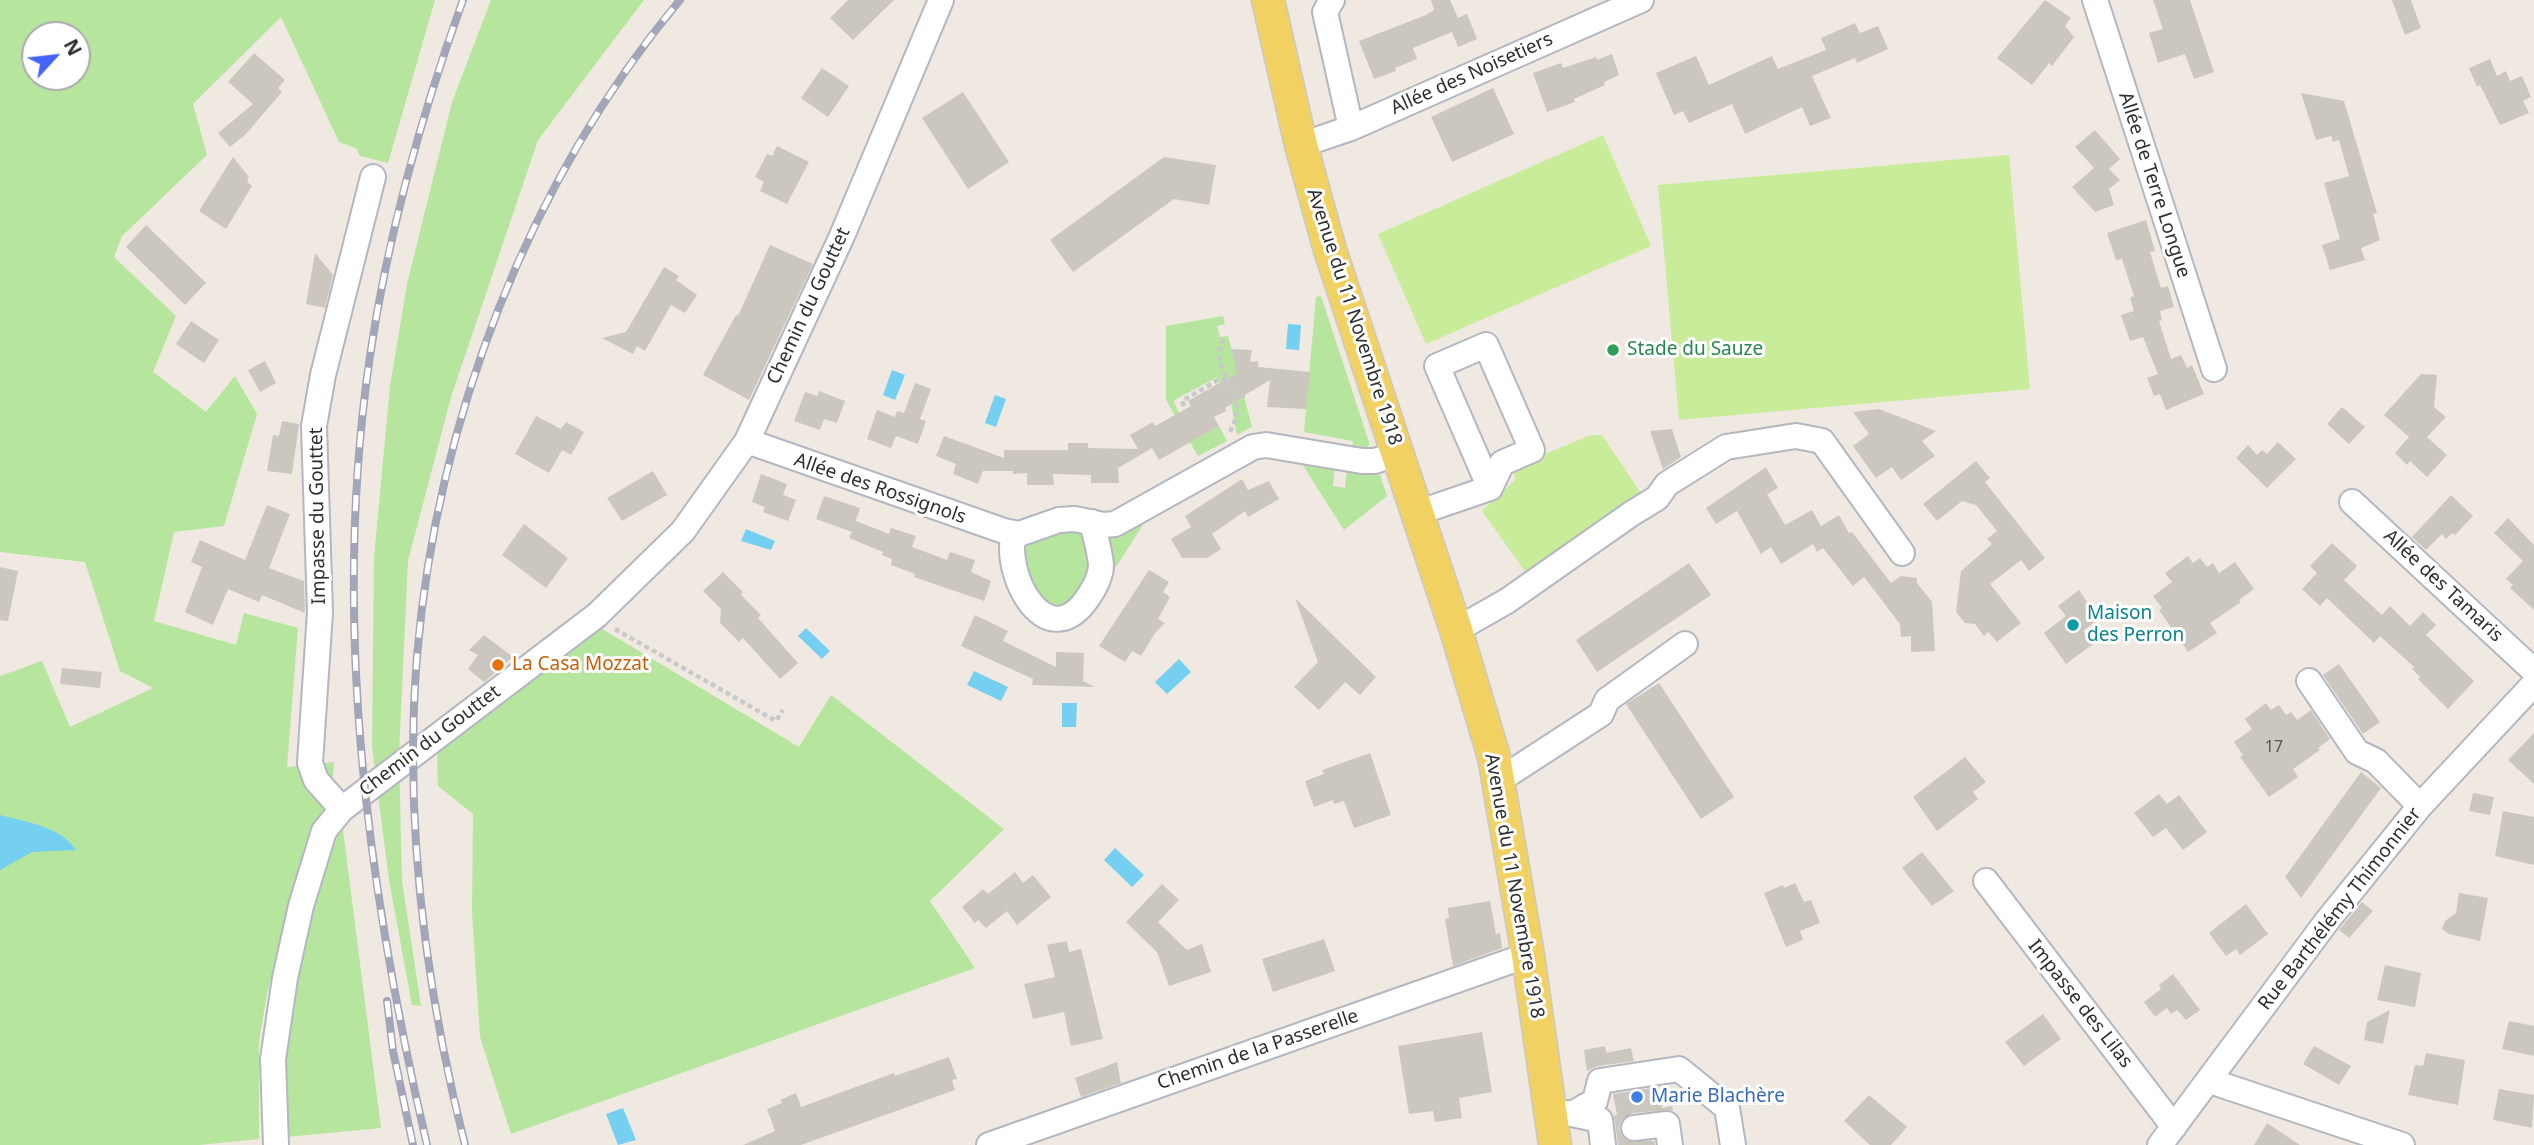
<!DOCTYPE html>
<meta charset="utf-8">
<style>
body{margin:0}
#map{position:relative;width:2534px;height:1145px;overflow:hidden;background:#efe9e1;font-family:"Noto Sans",sans-serif}
canvas{display:block}
.north{position:absolute;left:21px;top:21px;width:70px;height:70px;box-sizing:border-box;background:#fff;border:2px solid #ababab;border-radius:50%;rotate:63deg;font-size:19px;font-weight:700;line-height:28px;text-align:center;color:#2e2e2e}
.north::after{content:'';display:block;margin:auto;width:24px;height:32px;background:#4264fb;clip-path:polygon(50% 0,100% 100%,50% 72%,0 100%)}
</style>
<div id="map">
<canvas width="2534" height="1145"></canvas>
<div class="north">N</div>
</div>
<script>
const context = document.querySelector('canvas').getContext('2d');
context.lineJoin = 'round';
function paint(path, color) { context.fillStyle = color; context.fill(path, 'evenodd'); }
function stroke(path, color, width, dash) { context.strokeStyle = color; context.lineWidth = width; context.lineCap = dash ? 'butt' : 'round'; context.setLineDash(dash || []); context.stroke(path); }
function write(font, color, halo, rows, align = 'center') {
  context.font = font + ' "Noto Sans",sans-serif'; context.lineWidth = 6; context.setLineDash([]); context.textBaseline = 'middle'; context.strokeStyle = halo; context.fillStyle = color; for (const [text, x, y, turn = 0] of rows) {
    context.save(); context.translate(x, y); context.rotate((+turn || 0) * Math.PI / 180); context.textAlign = isNaN(turn) ? turn : align; if (halo) context.strokeText(text, 0, 0); context.fillText(text, 0, 0); context.restore();
  }
}
const green = new Path2D(`
 M0 0H435L388 163 360 156 356 148 339 142 281 17 193 104 207 155 122 236 114 257 176 316 153 372 206 412 235 376 257 414 224 526 174 532 154 621 236 645 244 613 298 628 287 767 334 762 331 805 313 823 267 994 259 1042V1139L199 1145H0V676L42 661 70 727 153 688 120 671 85 562 0 552ZM35 35H77V77H35Z
 M491 0H644L538 140 451 397 408 561 399 754 402 881 421 1006 412 1005 389 880 372 746 374 558 390 386 407 284 452 102Z
 M1321 296 1369 442V445L1364 449 1352 446 1353 441 1304 432 1316 297Z
 M1223 316 1225 324 1217 326 1220 337 1228 336 1252 427 1237 435 1231 404 1217 377 1173 401 1194 440 1219 426 1227 441 1198 456 1166 400V326Z
 M1299 459 1335 465 1333 486 1345 488 1347 468 1380 475 1387 496 1344 530Z
 M1147 519 1144 523 1116 567 1111 561 1105 541 1111 534Z
 M1077 528C1088 542 1096 565 1087 583 1083 592 1071 601 1063 608H1043L1019 556C1030 534 1054 531 1077 528Z
 M599 627 799 747 831 695 1004 829 930 901 975 968 511 1134 480 1037 472 912 473 814 438 786 437 749Z
 M342 822 381 1128 286 1137 284 1065 309 917Z`);
const pitch = new Path2D(`
 M1603 135 1651 246 1426 344 1378 234Z
 M2009 155 2030 389 1679 420 1658 185Z
 M1591 435H1602L1641 493 1527 574 1482 511 1516 479 1511 468Z`);
const water = new Path2D(`
 M1288 324 1301 325 1299 350 1286 349Z
 M892 370 905 375 895 400 883 395Z
 M995 395 1006 399 996 427 985 423Z
 M746 529 775 541 771 550 741 541Z
 M806 628 830 651 822 659 798 636Z
 M1179 659 1191 672 1167 694 1155 682Z
 M974 671 1008 687 1001 701 967 685Z
 M1062 703H1077L1076 727H1062Z
 M0 815C24 821 62 827 76 850L32 852 0 870Z
 M1115 848 1144 875 1132 887 1104 860Z
 M623 1108 636 1140 618 1145 606 1114Z`);
const building = new Path2D(`
 M848 0H894L853 40 830 18Z
 M1431 0H1450L1458 18 1467 14 1477 39 1458 47 1452 32 1413 48 1417 59 1395 68 1396 71 1374 79 1359 41 1426 15 1434 10Z
 M2045 0 2071 18 2065 26 2074 37 2052 66 2049 63 2032 85 1997 58Z
 M2153 0H2190L2214 72 2194 79 2185 54 2158 63 2149 33 2163 29Z
 M2392 0H2411L2421 28 2405 35Z
 M1855 23 1860 33 1878 26 1888 49 1857 63 1855 58 1812 76 1831 118 1810 126 1802 107 1745 134 1732 104 1689 123 1683 111 1674 115 1656 73 1696 56 1709 85 1772 56 1778 69 1826 50 1821 38Z
 M254 53 285 80 278 88 282 92 246 134 230 147 218 133 253 104 228 82Z
 M1612 54 1619 75 1604 82 1605 85 1574 99 1575 102 1547 112 1533 73 1561 63 1563 68 1596 57 1597 60Z
 M2490 59 2497 76 2506 71 2510 81 2522 76 2531 97 2523 101 2529 113 2500 125 2480 85 2477 87 2469 68Z
 M822 68 849 86 828 117 801 98Z
 M1493 88 1514 134 1452 162 1431 117Z
 M963 92 1009 162 968 189 922 118Z
 M2301 93 2344 101 2377 213 2373 214 2380 240 2361 248 2365 260 2330 270 2322 245 2340 239 2324 183 2349 176 2339 140 2333 142 2331 136 2316 140Z
 M2095 130 2120 159 2109 169 2120 180 2109 189 2114 205 2095 212 2072 187 2094 168 2075 147Z
 M777 146 809 162 787 204 760 191 764 182 755 177 767 154 772 156Z
 M233 157 249 177 247 182 252 186 226 229 199 211Z
 M1164 157 1216 165 1209 205 1174 199 1073 272 1050 240Z
 M2146 220 2155 251 2150 252 2161 288 2168 286 2174 307 2160 311 2162 320 2159 321 2171 359 2181 355 2187 368 2192 365 2204 394 2166 410 2160 394 2154 396 2147 378 2158 374 2143 337 2130 341 2121 315 2134 311 2130 298 2134 296 2122 259 2116 260 2107 233Z
 M146 225 206 283 185 305 126 247Z
 M770 245 813 264 749 400 703 375 736 315 738 316Z
 M315 253 333 275 325 308 306 304Z
 M664 267 679 276 676 280 697 295 685 313 671 305 645 351 637 346 633 354 602 338 626 332Z
 M191 321 219 340 204 363 176 344Z
 M1231 349 1252 350 1250 362 1258 361V367L1310 372 1306 409 1267 407 1270 380 1245 395 1244 400 1243 397 1225 408 1226 411 1214 417 1219 426 1159 460 1152 448 1118 468 1119 483H1091V475L1053 474 1054 485H1027V473L1013 474V471H983L978 484 953 474 956 464 936 456 944 436 1004 458V450H1068V443H1088V448L1138 449 1130 435 1153 422 1155 426 1191 406 1188 401 1237 373Z
 M265 361 276 383 260 392 248 370Z
 M2421 374 2437 375 2434 407 2446 417 2427 437 2447 455 2427 477 2410 461 2407 465 2395 453 2409 437 2384 415Z
 M915 383 931 389 920 419 926 421 918 444 896 436 891 448 867 439 877 410 895 417 897 411 904 413Z
 M819 391 845 401 837 423 824 419 820 430 794 421 805 392 817 396Z
 M2342 407 2365 427 2349 444 2327 424Z
 M1879 409 1936 431 1922 441 1935 456 1901 480 1892 467 1876 478 1853 446 1869 434 1853 412Z
 M536 416 561 429 566 422 584 432 571 455 562 450 549 473 515 454Z
 M282 421 299 424 292 474 267 471 273 435 279 436Z
 M1672 429 1681 457 1663 469 1650 431Z
 M2278 442 2296 459 2267 488 2236 458 2248 445 2257 455 2262 450 2267 454Z
 M1976 461 1990 478 1985 482 2045 558 2029 571 2021 560 1990 584 2021 623 1997 642 1988 632 1984 636 1975 624 1965 623 1956 612 1961 571 1992 544 1987 539 1997 531 1976 505 1962 501 1937 521 1923 504Z
 M1766 467 1778 488 1767 494 1785 525 1812 510 1821 526 1839 515 1849 533 1852 532 1891 583 1901 576 1917 578V583L1932 602 1935 651 1911 652V636L1901 637 1900 624 1864 577 1853 586 1823 548 1817 552 1813 544 1781 564 1771 547 1761 554 1737 511 1716 524 1706 508Z
 M653 471 667 495 622 521 607 498Z
 M761 474 787 484 783 495 796 500 788 521 763 512 765 507 752 502Z
 M1242 479 1248 490 1269 481 1279 499 1248 517 1245 511 1212 534 1221 549 1207 558H1182L1171 539 1191 527 1185 516Z
 M2451 495 2473 516 2455 535 2452 533 2446 539 2442 534 2426 550 2412 537Z
 M824 496 860 508 855 523 856 521 889 534 891 528 916 536 912 547 947 560 950 552 975 560 971 572 991 581 984 601 914 577 915 574 891 565 892 559 882 555 883 552 849 538 852 532 816 519Z
 M267 505 290 514 269 568 304 581 305 613 262 595 259 602 228 589 213 625 185 612 202 567 191 562 200 540 245 560Z
 M2508 518 2534 545V610L2510 588 2513 585 2506 579 2523 561 2494 533Z
 M524 524 568 558 546 588 502 555Z
 M2332 543 2357 566 2344 580 2382 615 2390 606 2410 626 2423 612 2436 625 2426 635 2474 681 2448 709 2418 679 2420 677 2412 669 2414 667 2380 636 2374 643 2327 598 2320 606 2302 589 2317 573 2310 566Z
 M2188 556 2193 563 2200 558 2207 567 2213 563 2219 573 2235 562 2254 589 2239 600 2241 602 2210 623 2217 633 2188 652 2159 610 2162 608 2153 596 2172 582 2165 573Z
 M1689 563 1711 595 1597 672 1576 640Z
 M0 567 18 571 8 621 0 620Z
 M1149 570 1169 582 1163 592 1170 597 1158 619 1165 623 1155 633 1141 656 1132 651 1125 662 1099 646Z
 M723 572 743 592 741 595 761 615 758 618 798 663 780 679 743 638 739 642 720 623 721 609 703 591Z
 M2079 590 2099 619 2083 631 2093 644 2066 664 2044 633 2066 616 2058 606Z
 M1295 598 1376 677 1360 695 1345 682 1319 710 1294 687 1318 662Z
 M975 615 1008 631 1003 641 1056 667V652L1084 653 1083 681 1095 687 1032 685 1033 679 961 646Z
 M484 635 513 657 484 682 468 669 478 655 469 650Z
 M2339 664 2380 722 2363 734 2323 675Z
 M62 668 102 672 100 688 60 684Z
 M1659 683 1734 797 1701 819 1626 704Z
 M2266 703 2271 710 2279 705 2286 715 2291 712 2297 720 2311 710 2330 739 2318 748 2320 750 2293 769 2298 777 2269 797 2240 757 2243 755 2234 742 2252 729 2245 719Z
 M2534 733V784L2508 760Z
 M1370 753 1391 815 1354 828 1344 801 1334 804 1333 800 1314 807 1305 781 1324 774 1322 770Z
 M1965 757 1986 782 1973 792 1978 799 1937 831 1913 797Z
 M2361 772 2381 788 2301 898 2285 877Z
 M2473 793 2494 797 2490 815 2469 811Z
 M2159 794 2167 804 2179 795 2207 832 2183 850 2166 828 2153 837 2134 813Z
 M2503 811 2534 817V865L2495 856Z
 M1922 852 1954 891 1932 906 1902 868Z
 M1015 872 1023 883 1033 875 1051 897 1017 925 1007 911 986 928 978 920 975 923 962 907 983 889 988 894Z
 M1795 883 1804 902 1811 900 1820 923 1800 931 1803 940 1786 947 1764 893 1783 885 1784 888Z
 M1162 884 1179 900 1158 922 1187 950 1202 944 1211 972 1169 986 1157 952 1126 922Z
 M2459 893 2488 898 2480 941 2449 934 2442 929 2445 921 2456 913Z
 M1490 901 1496 934 1500 933 1502 948 1453 966 1445 919 1449 918 1448 908Z
 M2362 902 2373 911 2349 938 2339 930Z
 M2246 904 2268 934 2240 955 2236 949 2226 956 2209 933Z
 M1324 939 1335 971 1273 992 1262 959Z
 M1067 941 1069 952 1081 949 1103 1039 1071 1046 1064 1012 1033 1019 1024 984 1055 977 1047 945Z
 M2385 965 2421 973 2415 1007 2377 1000Z
 M2173 974 2200 1010 2186 1020 2177 1010 2171 1014 2167 1008 2155 1017 2144 1002 2161 989 2159 985Z
 M2390 1010 2383 1044 2364 1040 2367 1022Z
 M2043 1014 2061 1039 2024 1066 2005 1042Z
 M2509 1021 2534 1026V1056L2502 1049Z
 M1482 1032 1492 1092 1459 1098 1462 1118 1435 1122 1433 1111 1409 1114 1398 1046Z
 M1605 1046 1607 1055 1606 1053 1631 1048 1634 1061 1598 1066 1587 1071 1584 1050Z
 M2314 1046 2351 1066 2339 1085 2303 1064Z
 M2426 1053 2465 1060 2458 1105 2408 1095 2415 1065 2423 1066Z
 M949 1057 957 1079 952 1080 955 1090 801 1145H743L775 1131 767 1109 782 1103 780 1100 796 1093 801 1107 894 1073 895 1076Z
 M1117 1062 1121 1083 1081 1097 1075 1078Z
 M1659 1087 1662 1108 1672 1106 1673 1110 1632 1113 1621 1122 1619 1129 1622 1136 1628 1141H1654L1655 1145H1618L1614 1115H1617L1613 1094Z
 M2499 1089 2534 1095 2532 1128 2493 1120Z
 M1869 1095 1907 1127 1891 1145H1870L1844 1121Z
 M2267 1123 2300 1145H2254Z`);
const path = new Path2D(`
 M1224 339C1209 360 1234 383 1237 404 1238 415 1234 423 1230 432
 M1184 406 1182 401 1218 380 1227 379
 M615 629 776 721 783 710`);
const minor = new Path2D(`
 M1332 0 1325 12 1351 128
 M2095 0 2214 369
 M1301 145 1351 128 1641 0
 M747 441 1004 531 1019 534 1059 520 1075 519 1103 525 1115 524 1253 447 1266 445 1362 461H1375L1398 453
 M2352 502 2534 671
 M1417 513 1490 488 1502 463 1532 450 1486 345 1437 366 1490 488
 M1014 533C1002 576 1048 659 1089 596 1095 587 1101 576 1101 565 1100 551 1095 536 1092 522
 M1456 630 1507 601 1631 514 1657 498 1667 484 1726 447 1796 436 1822 441 1902 553
 M2309 681 2357 752 2376 761 2420 806
 M1498 781 1601 714 1607 700 1685 644
 M342 809 316 780 310 763 320 612 314 426 323 375 373 177
 M1986 881 2174 1127
 M2210 1078 2219 1084 2402 1145
 M1567 1113 1600 1120 1603 1145
 M1572 1114 1595 1101 1600 1081 1679 1069 1727 1108 1733 1145
 M1634 1128 1667 1124 1670 1145
 M276 1145 273 1059 285 978 301 906 324 831 342 809 597 615 683 531 747 441 842 236 941 0
 M989 1145 1528 955
 M2160 1145 2327 921 2420 806 2534 684`);
const major = new Path2D(`
 M1268 0 1301 145 1330 250 1456 630 1494 757 1528 955 1555 1145`);
const rail = new Path2D(`
 M387 1001 393 1051 413 1145
 M427 1145C367 887 331 620 370 356 388 234 421 116 463 0
 M465 1145C425 987 404 819 417 656 437 420 528 182 680 0`);
const markers = [
 [1613,350,7,"#2e9e5b"],
 [2073,625,7,"#0f9aa8"],
 [498,665,7,"#e8710a"],
 [1637,1097,7,"#3f7fe0"]
];
const numberNames = [
 ["17",2274,747]
];
const streetNames = [
 ["Allée des Noisetiers",1472,74,-24],
 ["Allée de Terre Longue",2154,185,72],
 ["Chemin du Gouttet",809,306,-65],
 ["Avenue du 11 Novembre 1918",1354,317,72],
 ["Allée des Rossignols",880,489,19],
 ["Impasse du Gouttet",318,516,-91],
 ["Allée des Tamaris",2443,586,43],
 ["Chemin du Gouttet",430,741,-37],
 ["Avenue du 11 Novembre 1918",1514,886,80],
 ["Rue Barthélémy Thimonnier",2340,909,-52],
 ["Impasse des Lilas",2080,1004,52],
 ["Chemin de la Passerelle",1258,1050,-19]
];
const leisureNames = [
 ["Stade du Sauze",1627,350]
];
const cultureNames = [
 ["Maison",2087,614],
 ["des Perron",2087,636]
];
const foodNames = [
 ["La Casa Mozzat",512,665]
];
const shopNames = [
 ["Marie Blachère",1651,1097]
];
paint(green, '#b6e59e');
paint(pitch, '#c9ec9a');
paint(water, '#75cff0');
paint(building, '#cbc7bf');
stroke(minor, '#b4b7c1', 28);
stroke(major, '#c9c9c9', 35);
stroke(path, '#c9c9c9', 4.5, [5, 3.5]);
stroke(minor, '#fff', 24);
stroke(major, '#f2d163', 32);
stroke(rail, '#a3a6b8', 8);
stroke(rail, '#fff', 5, [16]);
for (const [x, y, r, color] of markers) { const dot = new Path2D(); dot.arc(x, y, r, 0, 2 * Math.PI); context.fillStyle = color; context.fill(dot); stroke(dot, '#fff', 2.5); }
write('16px', '#555452', null, numberNames);
write('19px', '#2e2e2e', '#fff', streetNames);
write('19px', '#27864d', '#fff', leisureNames, 'left');
write('19px', '#0d838f', '#fff', cultureNames, 'left');
write('19px', '#c56008', '#fff', foodNames, 'left');
write('19px', '#366cbe', '#fff', shopNames, 'left');
</script>
